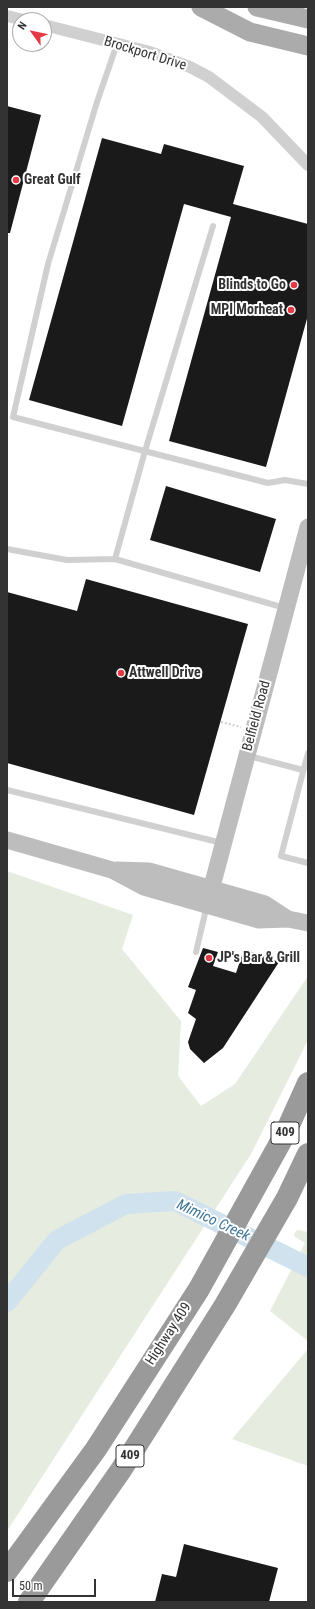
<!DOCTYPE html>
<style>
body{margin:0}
#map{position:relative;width:315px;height:1609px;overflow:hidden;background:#fff;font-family:"Roboto Condensed",sans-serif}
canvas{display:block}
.frame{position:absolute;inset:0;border:8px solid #333;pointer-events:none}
.north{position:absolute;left:12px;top:12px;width:40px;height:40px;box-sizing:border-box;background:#fff;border:1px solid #adadad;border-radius:50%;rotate:303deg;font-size:11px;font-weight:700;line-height:16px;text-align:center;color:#333}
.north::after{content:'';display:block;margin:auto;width:14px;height:18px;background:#e63946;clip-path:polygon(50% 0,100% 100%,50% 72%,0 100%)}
.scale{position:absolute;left:12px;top:1579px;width:84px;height:18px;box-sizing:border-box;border:2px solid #333;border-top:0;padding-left:5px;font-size:12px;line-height:14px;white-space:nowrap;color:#333;-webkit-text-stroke:3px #fff;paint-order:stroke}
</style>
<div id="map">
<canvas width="315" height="1609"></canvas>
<div class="frame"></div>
<div class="north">N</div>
<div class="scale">50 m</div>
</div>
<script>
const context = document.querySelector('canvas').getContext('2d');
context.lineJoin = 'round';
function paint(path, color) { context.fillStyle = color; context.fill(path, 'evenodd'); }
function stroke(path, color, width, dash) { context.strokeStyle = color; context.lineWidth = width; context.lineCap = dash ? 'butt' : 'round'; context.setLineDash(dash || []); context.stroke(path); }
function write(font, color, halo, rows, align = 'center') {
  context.font = font + ' "Roboto Condensed",sans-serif'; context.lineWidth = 4; context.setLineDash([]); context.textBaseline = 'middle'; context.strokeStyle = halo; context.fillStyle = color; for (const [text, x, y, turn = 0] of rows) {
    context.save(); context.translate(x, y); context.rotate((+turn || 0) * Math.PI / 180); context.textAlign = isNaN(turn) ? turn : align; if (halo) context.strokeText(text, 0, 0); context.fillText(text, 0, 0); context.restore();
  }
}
const green = new Path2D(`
 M7 871 133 915 122 949 181 1021 178 1076 201 1106 235 1084 308 976V1040L251 1154 7 1531Z
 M298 1230 308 1232V1341L270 1311 305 1243 294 1236 295 1232Z
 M308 1349V1466L232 1439Z`);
const river = new Path2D(`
 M7 1302 57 1240 126 1204 175 1201 308 1267`);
const building = new Path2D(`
 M7 106 41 115 10 233H7Z
 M102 138 161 154 164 144 244 166 233 204 308 224V315L266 467 169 441 231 217 184 204 122 426 29 400Z
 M166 486 276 519 260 572 150 540Z
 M86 579 248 624 194 815 7 763V592L77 611Z
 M203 948 218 952 213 966 236 973 244 949 279 962 223 1048 204 1063 190 1049 188 1042 196 1019 188 1013 196 990 188 987Z
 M184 1544 278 1568 269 1602H155L162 1574 176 1577Z`);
const path = new Path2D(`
 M221 722 241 727`);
const lane = new Path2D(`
 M117 44 97 102 48 264 13 417 268 483 285 480 308 484
 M213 226 145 451 115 559 285 608
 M7 549 67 560 115 559
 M308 753 281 856 308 863
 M249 756 303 770
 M7 790 222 843
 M196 952 207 905`);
const street = new Path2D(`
 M7 16 24 20
 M44 25 150 52 190 67 209 77 262 117 308 165`);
const secondary = new Path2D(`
 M7 840 112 870 144 887 259 920 288 919 308 923
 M117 870 149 871 265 904 288 919
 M207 905 308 527`);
const primary = new Path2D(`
 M201 7 250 32 308 46
 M257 7 308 19`);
const highway = new Path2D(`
 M7 1571 96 1449 199 1289 285 1134 308 1083
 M29 1602 121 1470 225 1305 287 1198 308 1154`);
const markers = [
 [16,180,4,"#e63946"],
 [294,285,4,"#e63946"],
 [291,310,4,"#e63946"],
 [121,673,4,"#e63946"],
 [209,958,4,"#e63946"]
];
const shields = [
 [285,1133,28],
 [130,1456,28]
];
const shieldNames = [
 ["409",285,1133],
 ["409",130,1456]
];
const streetNames = [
 ["Brockport Drive",145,54,17],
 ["Belfield Road",257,716,-75],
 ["Highway 409",169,1334,-57]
];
const poiNames = [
 ["Great Gulf",24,180],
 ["Blinds to Go",286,285,"right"],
 ["MPI Morheat",283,310,"right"],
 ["Attwell Drive",129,673],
 ["JP's Bar & Grill",217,958]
];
const waterNames = [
 ["Mimico Creek",213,1221,25]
];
paint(green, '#e6ecdf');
stroke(river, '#cfe2ee', 20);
paint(building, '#1a1a1a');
stroke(path, '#cdcdcd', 2, [2, 2]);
stroke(lane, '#d0d0d0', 6);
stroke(street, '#d0d0d0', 12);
stroke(secondary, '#bdbdbd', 17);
stroke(primary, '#ababab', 19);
stroke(highway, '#9a9a9a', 22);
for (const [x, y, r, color] of markers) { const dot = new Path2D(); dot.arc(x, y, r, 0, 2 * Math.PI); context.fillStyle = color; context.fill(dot); stroke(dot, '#fff', 1.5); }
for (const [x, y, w] of shields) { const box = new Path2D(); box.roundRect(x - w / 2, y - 11, w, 22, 3); context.fillStyle = '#fff'; context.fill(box); stroke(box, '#333', 1); }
write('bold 13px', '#333', null, shieldNames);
write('14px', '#333', '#fff', streetNames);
write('bold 14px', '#333', '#fff', poiNames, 'left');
write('italic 15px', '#3f7597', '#fff', waterNames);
</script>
